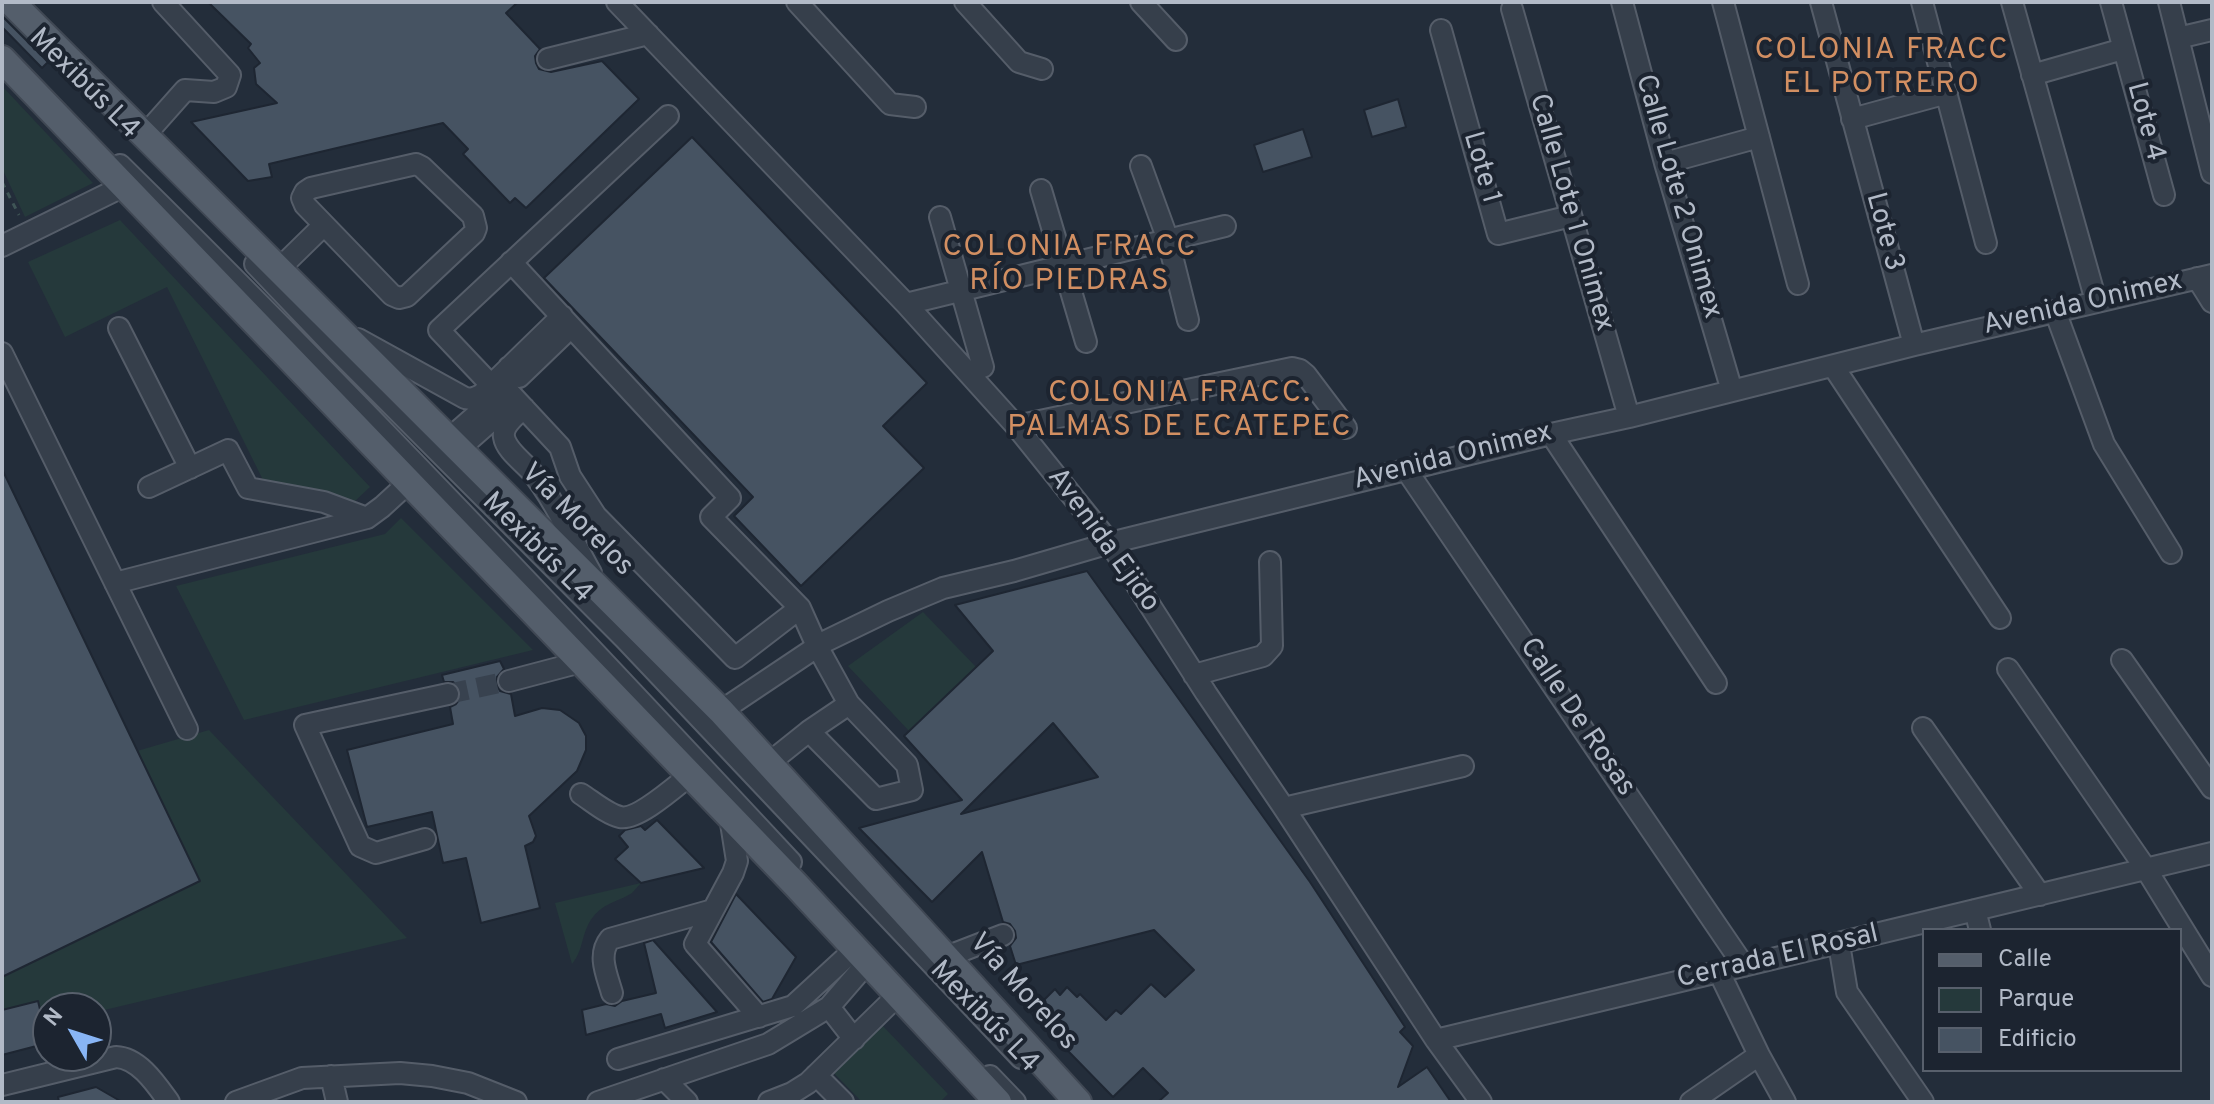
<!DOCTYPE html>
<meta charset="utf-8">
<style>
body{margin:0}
#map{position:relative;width:2214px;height:1104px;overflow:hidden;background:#232d3a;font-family:Overpass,sans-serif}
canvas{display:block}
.frame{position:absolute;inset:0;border:4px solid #b2bac7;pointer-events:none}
.legend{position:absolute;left:1922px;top:928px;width:260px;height:144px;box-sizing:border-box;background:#1c2430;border:2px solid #58606c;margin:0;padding:10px 14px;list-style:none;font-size:24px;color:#b2bac7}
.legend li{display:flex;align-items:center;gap:16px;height:40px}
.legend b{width:40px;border:2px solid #58606c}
.north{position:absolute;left:32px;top:992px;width:80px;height:80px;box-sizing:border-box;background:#1c2430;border:2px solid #58606c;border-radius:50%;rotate:309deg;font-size:22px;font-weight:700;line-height:32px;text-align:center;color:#b2bac7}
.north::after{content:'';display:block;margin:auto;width:28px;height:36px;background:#88b5f5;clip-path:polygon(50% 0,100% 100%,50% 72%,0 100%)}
</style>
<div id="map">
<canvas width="2214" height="1104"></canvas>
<div class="frame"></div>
<ul class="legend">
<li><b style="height:10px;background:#545e6b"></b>Calle</li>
<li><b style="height:22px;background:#25393b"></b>Parque</li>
<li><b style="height:22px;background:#465362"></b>Edificio</li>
</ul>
<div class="north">N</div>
</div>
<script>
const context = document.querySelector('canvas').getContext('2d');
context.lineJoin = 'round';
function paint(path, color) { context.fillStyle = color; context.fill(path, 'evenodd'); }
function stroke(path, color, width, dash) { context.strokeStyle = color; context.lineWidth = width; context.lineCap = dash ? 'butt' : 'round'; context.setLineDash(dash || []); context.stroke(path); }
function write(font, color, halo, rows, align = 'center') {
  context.font = font + ' Overpass,sans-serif'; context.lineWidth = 8; context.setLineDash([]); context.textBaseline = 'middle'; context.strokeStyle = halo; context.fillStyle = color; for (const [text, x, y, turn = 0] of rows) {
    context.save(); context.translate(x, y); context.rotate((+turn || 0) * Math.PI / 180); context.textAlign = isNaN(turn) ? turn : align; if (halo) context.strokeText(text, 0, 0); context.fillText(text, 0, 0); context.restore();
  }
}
const green = new Path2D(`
 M2 86 93 183 25 217 2 168Z
 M120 220 370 487 354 502 263 480 167 287 65 337 28 262Z
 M401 518 533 650 244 720 176 586 385 534Z
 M923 612 976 667 909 731 848 666Z
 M209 730 407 938 96 1012V1008H48V1043L38 1001 2 1010V977L199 881 137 751Z
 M641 883C638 886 635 890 632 893 618 902 605 902 593 917 581 932 584 950 572 964L555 903Z
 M879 1022 948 1094 940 1102H862L830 1069Z`);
const building = new Path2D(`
 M208 2H518L506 13 540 49 535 56 536 63 539 69 551 72 602 61 639 99 526 208 515 198 510 203 463 154 468 149 443 123 269 164 272 177 248 181 191 122 277 103 256 84 254 68 260 63 248 48 251 44Z
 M2 16 48 62 42 68 2 27Z
 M1398 99 1406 127 1372 137 1364 110Z
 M1303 129 1312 157 1263 172 1254 145Z
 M692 137 927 383 883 426 924 468 801 586 734 516 753 497 544 278Z
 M2 469 200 881 2 977Z
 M1087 571 1310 882 1405 1027 1400 1032 1413 1046 1398 1087 1427 1067 1451 1102H1158L1168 1093 1143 1068 1113 1097 1031 1013 1055 989 1060 995 1067 987 1077 997 1080 994 1106 1020 1116 1010 1121 1014 1151 984 1165 997 1194 970 1154 930 1016 965 1010 946 1016 938 1015 931 1010 924 1003 922 982 852 932 902 859 828 962 800 904 736 993 651 955 605ZM1053 723 1098 777 961 814 980 795Z
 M500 661 504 669 497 677V685L500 691 511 694 515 716 542 708 560 710 579 723 586 736V750L577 771 529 816 536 836 533 842 525 846 540 908 481 923 466 858 443 863 432 812 367 827 347 750 453 724 450 707 456 704 460 699V690L453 682H444L442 675Z
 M657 820 704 868 641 883 615 859 628 847 619 836 625 830 641 826 645 830Z
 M736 894 796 957 772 999 763 1002 711 942Z
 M653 940 717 1012 665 1028 661 1014 586 1035 582 1010 606 1004 615 1006 622 1001 656 993 644 943Z
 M38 1001 48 1043 2 1055V1010Z
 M96 1087 122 1102H59L58 1097Z`);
const minorTunnel = new Path2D(`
 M448 694 509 681`);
const path = new Path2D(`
 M2 182 19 215`);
const minor = new Path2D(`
 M617 2 906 304 1016 426 1110 543 1206 693 1284 808 1436 1040 1481 1102
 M797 2 890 104 915 107
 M965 2 1019 62 1042 69
 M1141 2 1176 40
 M1622 2 1665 163 1732 391
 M1723 2 1798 284
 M1821 2 1914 345
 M1922 2 1986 243
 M2012 2 2096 301
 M2111 2 2164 195
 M2169 2 2212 173
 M1512 9 1629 417
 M1441 30 1498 234 1571 216
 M2178 38 2212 30
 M548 59 648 34
 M2032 75 2123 49
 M1852 119 1947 93
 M145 135 185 90 214 92 226 87 230 75 163 2
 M1665 163 1759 137
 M416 164 422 167 473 216 476 228 474 233 407 296 399 298 392 295 305 205 302 198 305 192 311 188Z
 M120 165C350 391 571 626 791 862
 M1141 166 1168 240 1188 320
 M1041 190 1086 342
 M940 217 983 367
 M2 246 124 186
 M511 262 730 498 711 517 800 608 817 646 849 704 907 765 912 790 876 799 809 731 769 763
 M255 264 338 351 624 638 1021 1058
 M279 269 324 225
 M2197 278 2212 302
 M906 304 1225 226
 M2055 311 2104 444 2171 553
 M119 328 190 468
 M358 339 465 398 472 399 481 395 562 316
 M2 353 187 729
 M1833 366 2000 618
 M509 367 519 377 571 327
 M491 385 439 330 668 116
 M524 408C516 415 502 425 504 437 506 450 522 461 531 471 554 499 573 541 591 573
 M1016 426 1292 368 1300 370 1306 375 1346 428
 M1551 434 1716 683
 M452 442 468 441 501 412
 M442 452 452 442 458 431 506 389 560 447 570 476 596 516 735 658 800 608
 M1407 471 1744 966
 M149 487 228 450 248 488 324 502 367 518
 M115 583 367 518 382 507 418 474
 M2122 660 2212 788
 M2008 669 2146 869 2212 976
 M1194 675 1263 656 1272 646 1270 562
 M509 681 581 662
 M721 711 824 642 888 611 943 588 1014 571 1110 543 1551 434 1629 417 1914 345 2212 275
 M1923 728 2040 895
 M809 731 849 704
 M581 794C592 801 607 814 620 817 637 821 676 786 690 775
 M1284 808 1463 766
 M730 817 737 861 733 873 695 944 759 1017
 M425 839 376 853 360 846 305 725 448 694
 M1975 910 1980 930
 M1839 944 1847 992 1923 1102
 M946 957 1003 935
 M1719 972 1759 1055 1785 1102
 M612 993C607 975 597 955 610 939L713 910
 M829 1007 867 963
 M1436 1040 2212 853
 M618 1059 793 1006 855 949
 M816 1075 843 1102
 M331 1076 337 1102
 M990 1076 1015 1102
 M664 1079 687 1102
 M2 1085 116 1057C139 1058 156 1084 169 1102
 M236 1102 302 1078 400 1073 432 1076 468 1083 516 1102
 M598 1102 768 1044 829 1007 854 1039
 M769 1102 792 1093 808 1083 898 995
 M1691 1102 1759 1055`);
const major = new Path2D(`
 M11 2 721 711 1078 1102
 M2 59 795 884 998 1102`);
const streetNames = [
 ["Mexibús L4",83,85,45],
 ["Lote 4",2144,122,75],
 ["Lote 1",1480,168,74],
 ["Calle Lote 2 Onimex",1677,197,74],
 ["Calle Lote 1 Onimex",1570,213,74],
 ["Lote 3",1883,232,75],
 ["Avenida Onimex",2083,305,-13],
 ["Avenida Onimex",1453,458,-14],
 ["Vía Morelos",576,521,45],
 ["Avenida Ejido",1102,541,54],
 ["Mexibús L4",536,549,45],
 ["Calle De Rosas",1576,718,56],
 ["Cerrada El Rosal",1778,958,-13],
 ["Vía Morelos",1022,993,48],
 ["Mexibús L4",983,1018,46]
];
const neighbourhoodNames = [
 ["COLONIA FRACC",1882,52],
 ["EL POTRERO",1882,86],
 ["COLONIA FRACC",1070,249],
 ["RÍO PIEDRAS",1070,283],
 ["COLONIA FRACC.",1180,395],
 ["PALMAS DE ECATEPEC",1180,429]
];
paint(green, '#25393b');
paint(building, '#465362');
stroke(building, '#1e2632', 2);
stroke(minorTunnel, '#38424f', 20, [20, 10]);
stroke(minor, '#555d69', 24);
stroke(major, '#404854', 30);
stroke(path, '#3f5556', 3, [6, 6]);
stroke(minor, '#363f4b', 20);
stroke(major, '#545e6b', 26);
write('28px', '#b2bac7', '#1c2430', streetNames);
context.letterSpacing = '2px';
write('30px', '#d28f62', '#1c2430', neighbourhoodNames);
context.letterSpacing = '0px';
</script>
